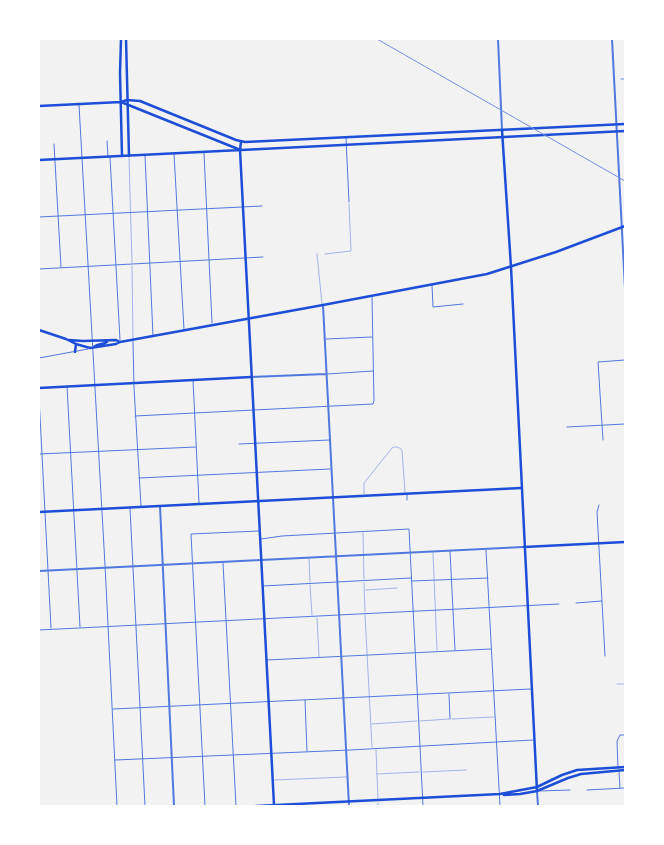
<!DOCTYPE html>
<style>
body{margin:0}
#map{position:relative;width:664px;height:845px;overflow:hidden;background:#f2f2f2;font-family:Overpass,sans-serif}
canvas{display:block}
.frame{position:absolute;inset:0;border:40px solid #fff;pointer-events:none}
</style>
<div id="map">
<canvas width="664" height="845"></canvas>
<div class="frame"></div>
</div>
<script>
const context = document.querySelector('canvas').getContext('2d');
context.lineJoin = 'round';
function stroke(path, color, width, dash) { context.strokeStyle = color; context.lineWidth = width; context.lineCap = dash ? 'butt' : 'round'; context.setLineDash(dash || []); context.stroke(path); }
const service = new Path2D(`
 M129 158 132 263
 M317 254 322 304
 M325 254 351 251 349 204
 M132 266 133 338
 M364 494V483L392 448C395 446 399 447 402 450L405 492
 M363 533 364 579
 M433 553 437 650
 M309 558 310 582
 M364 583 365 612
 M310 585 312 615
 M366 590 397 588
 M365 615 372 747
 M317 618 319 657
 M617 684H625
 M452 719 494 717
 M420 721 449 719
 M372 724 417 721
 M376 750 378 799
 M423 772 466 770
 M377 774 419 772
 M274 780 346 777
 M378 803V806`);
const minor = new Path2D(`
 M79 105 105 565 117 806
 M346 138 349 202
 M107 141 108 156
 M54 144 61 267
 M204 153 212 323
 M174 154 184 330
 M145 155 153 336
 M110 157 120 340
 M39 217 262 206
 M39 269 263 257
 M432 285 433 307 463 304
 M326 339 372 337
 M133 341 134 388 141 506
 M39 358 88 349
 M327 374 373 371
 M193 380 199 503
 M67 386 80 627
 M39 397 51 628
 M135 416 373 404 374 401 372 297
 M567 427 625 424
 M603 440 598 362 625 360
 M239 444 330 440
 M39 454 196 447
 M139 478 330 469
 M407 494V500
 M599 505 597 512 605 656
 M130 508 145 806
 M261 539 282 536 409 529 423 806
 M486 550 500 806
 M450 551 455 650
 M223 563 236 806
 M412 581 488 578
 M263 586 411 578
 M576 603 602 601
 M39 630 559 604
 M267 660 491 649
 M449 694 450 719
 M305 700 307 751
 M113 709 531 689
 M115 760 350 750 533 740
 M618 768 617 741 620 735H625
 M619 772 620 788
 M587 790 625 788
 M540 791 570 790
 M205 806 191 534 259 531`);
const tertiary = new Path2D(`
 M498 39 502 130
 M612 39 625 289
 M323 305 349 806
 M251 377 326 374
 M160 506 174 806
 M39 571 523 547
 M537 791 538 806`);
const secondary = new Path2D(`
 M121 39 120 73 122 156
 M126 39 129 156
 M502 130 511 267
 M39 388 251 377
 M39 512 521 488`);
const primary = new Path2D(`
 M121 102 238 149
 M39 106 121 102 127 100 140 101 236 140 245 142 625 124
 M241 142 240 150 274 805
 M39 160 625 131
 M511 267 537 791
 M39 330 66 339 76 344 90 348 116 344 120 342 323 305 487 274 556 252 625 226
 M69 340 83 341 116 340 120 342
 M94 347C98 343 103 345 107 342
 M75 352 76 344
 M524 547 625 542
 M504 795 520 794 537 791 568 778 581 774 625 770
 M256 806 500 794 537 787 562 775 577 770 625 767`);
const rail = new Path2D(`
 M377 39 625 181
 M621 79H625`);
stroke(service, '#5277de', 0.5);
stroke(minor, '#5277de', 1);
stroke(tertiary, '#5277de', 2);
stroke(secondary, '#1d4ed8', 2.5);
stroke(primary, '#1d4ed8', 2.5);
stroke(rail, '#7290e2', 1);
</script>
